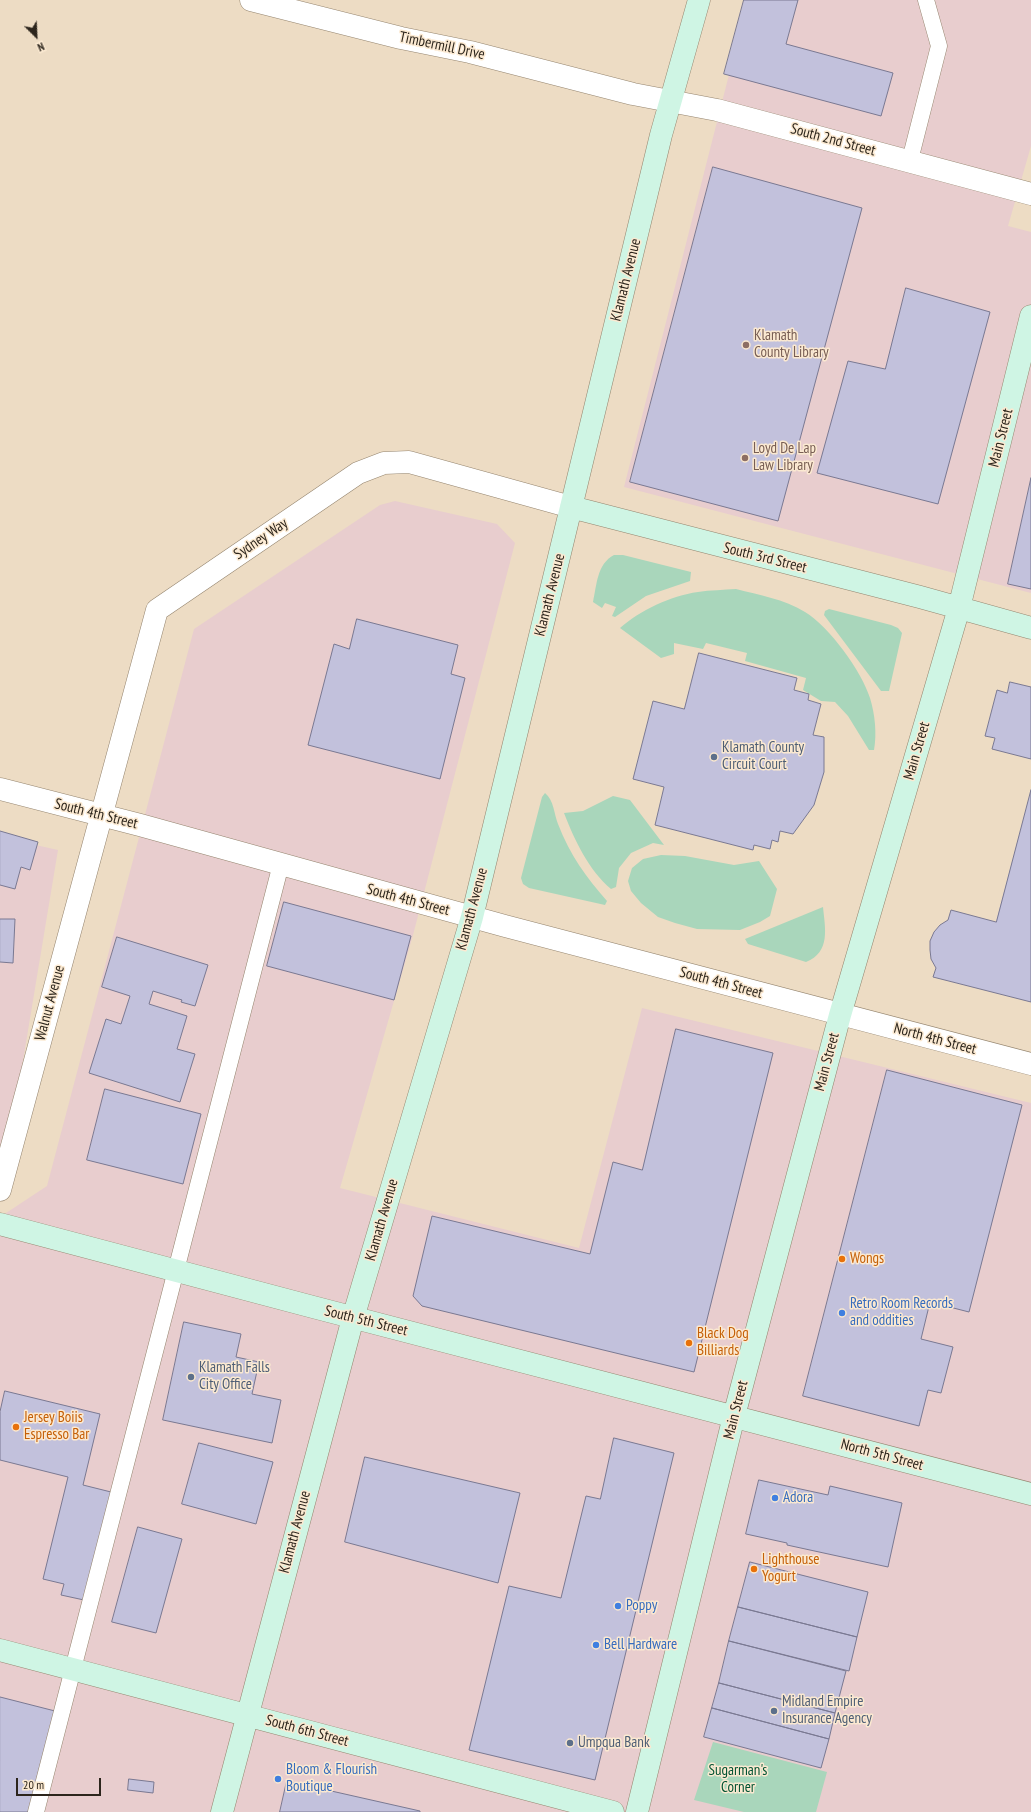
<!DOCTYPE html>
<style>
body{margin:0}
#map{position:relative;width:1031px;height:1812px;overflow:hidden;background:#eddcc4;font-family:"PT Sans Narrow",sans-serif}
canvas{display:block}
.north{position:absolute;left:16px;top:16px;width:40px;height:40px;-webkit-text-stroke:3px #fbe9d1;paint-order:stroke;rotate:156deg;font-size:11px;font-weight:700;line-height:16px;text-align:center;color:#2c251c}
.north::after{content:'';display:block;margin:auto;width:14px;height:18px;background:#2c251c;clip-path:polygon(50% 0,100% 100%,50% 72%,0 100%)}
.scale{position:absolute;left:16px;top:1778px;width:85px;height:18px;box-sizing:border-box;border:2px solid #2c251c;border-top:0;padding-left:5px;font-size:12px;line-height:14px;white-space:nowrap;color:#2c251c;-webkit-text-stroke:3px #fbe9d1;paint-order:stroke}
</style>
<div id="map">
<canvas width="1031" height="1812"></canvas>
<div class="north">N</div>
<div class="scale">20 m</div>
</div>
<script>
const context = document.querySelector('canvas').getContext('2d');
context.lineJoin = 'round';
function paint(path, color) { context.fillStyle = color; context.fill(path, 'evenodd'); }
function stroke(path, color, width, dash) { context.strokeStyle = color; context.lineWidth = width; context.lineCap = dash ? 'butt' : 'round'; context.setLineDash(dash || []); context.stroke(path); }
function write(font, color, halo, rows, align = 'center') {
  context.font = font + ' "PT Sans Narrow",sans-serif'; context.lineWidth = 3; context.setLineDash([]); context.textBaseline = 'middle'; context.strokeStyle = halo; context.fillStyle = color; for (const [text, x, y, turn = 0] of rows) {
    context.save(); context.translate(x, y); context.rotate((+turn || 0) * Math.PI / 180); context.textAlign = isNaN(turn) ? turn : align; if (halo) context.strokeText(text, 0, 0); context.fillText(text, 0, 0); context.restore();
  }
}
const commercial = new Path2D(`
 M748 0H1031V146L1008 226 1031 232V593L624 487Z
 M395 501 497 524 515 543 413 935 340 1188 579 1248 642 1008 1031 1103V1812H0V1217L47 1186 194 629 380 505Z
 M0 837 58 850 4 1175 0 1190Z`);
const green = new Path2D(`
 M614 555H623L691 572 690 581 646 596 615 617 612 616 616 607 605 603 602 608 593 602C597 584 597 564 614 555Z
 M736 589C759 595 784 599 805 612 829 626 862 672 870 698 875 714 877 734 874 750H869L848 716 835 702 821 701 803 690 806 678 745 661 747 653 706 643 703 649 674 643V654L661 658 620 628C641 610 670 596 698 592 710 590 724 590 736 589Z
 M829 609 891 625 898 628 902 633 889 691H881L824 615 825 611Z
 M545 793C554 800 554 814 558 824 570 855 586 877 607 901L605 905 529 888 523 884 521 878 542 797Z
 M613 796 630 800 664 845 653 843 631 853 619 868 616 887 611 889C588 869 575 841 564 813L583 811Z
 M661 855 685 856 734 865 759 861 777 889 770 916 760 922 740 930 697 929 675 923 658 917 641 903 631 891 628 881 632 868 643 859Z
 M823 907C825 928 831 952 806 962L748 944 745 939Z
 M713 1742 827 1772 816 1812H744L694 1800Z`);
const building = new Path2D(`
 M744 0H798L786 44 893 73 881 116 724 74Z
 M713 167 862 208 778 521 630 482Z
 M906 288 990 312 938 504 817 473 848 361 885 369Z
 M1031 478V589L1008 584Z
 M357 619 458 645 451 674 465 678 440 779 308 745 334 644 349 649Z
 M699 653 797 678 794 690 809 694 808 700 821 704 813 735 824 737V772L814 805 793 834 780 831 778 842 772 840 770 849 754 845 753 850 655 825 664 787 633 779 653 701 684 709Z
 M1010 682 1031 687V759L992 749 995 738 985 736 997 690 1007 693Z
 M1031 790V1002L933 977 936 968 931 959 930 950V941L934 932 940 925 948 920 951 910 996 922Z
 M0 831 38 842 30 870 21 867 15 889 0 885Z
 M284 902 411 936 394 1000 267 966Z
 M0 919H15L13 963 0 962Z
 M117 937 208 965 195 1006 181 1002 182 1000 153 991 149 1004 187 1016 177 1049 195 1054 180 1102 89 1073 106 1019 121 1024 130 996 102 987Z
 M676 1029 773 1053 694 1372 422 1306 413 1296 432 1216 590 1254 613 1162 642 1170Z
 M887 1070 1022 1105 969 1312 930 1302 921 1339 953 1347 941 1393 928 1390 919 1426 803 1396Z
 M105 1089 201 1114 183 1184 87 1160Z
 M184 1322 241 1334 236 1357 259 1362 252 1394 281 1400 272 1443 163 1420Z
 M5 1391 100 1414 83 1485 111 1492 84 1600 61 1595 64 1584 43 1579 68 1477 0 1460V1412Z
 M614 1438 674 1453 595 1780 469 1750 509 1586 561 1598 586 1496 600 1499Z
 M199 1443 273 1462 256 1524 182 1504Z
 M365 1457 520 1493 498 1583 345 1542Z
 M759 1480 828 1495 830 1486 902 1503 888 1567 787 1545V1543L746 1534Z
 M138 1527 182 1539 156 1633 112 1622Z
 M750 1562 868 1592 857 1637 738 1607Z
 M738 1607 857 1637 849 1671 729 1641Z
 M729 1641 846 1671 835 1713 719 1683Z
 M719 1683 835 1713 829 1739 712 1708Z
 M0 1697 55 1711 30 1812H0Z
 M712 1708 829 1739 821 1768 704 1737Z
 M129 1779 154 1782 153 1793 128 1790Z
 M287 1781 420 1811V1812H280Z`);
const lane = new Path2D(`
 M910 160 939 46 926 0
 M36 1812 281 864`);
const street = new Path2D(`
 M251 0 401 38 470 52 633 94 717 110 1031 194
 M0 789 140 825 505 926 1031 1064
 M0 1190C51 996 106 804 157 610L358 473 384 463 409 462 571 507`);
const secondary = new Path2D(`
 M571 507 920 597 1031 628
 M0 1224 313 1307 1031 1494
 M0 1650 613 1812
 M222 1812 353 1318 472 917 661 135 699 0
 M637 1812 734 1416 840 1015 959 608 1031 316`);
const markers = [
 [746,345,4,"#8d6e63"],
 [745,458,4,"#8d6e63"],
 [714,757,4,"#5c6f8a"],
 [842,1259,4,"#e8710a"],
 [842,1313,4,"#3f7fe0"],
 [689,1343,4,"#e8710a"],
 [191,1377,4,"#5c6f8a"],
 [16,1427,4,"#e8710a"],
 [775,1498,4,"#3f7fe0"],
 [754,1569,4,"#e8710a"],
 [618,1606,4,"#3f7fe0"],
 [596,1645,4,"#3f7fe0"],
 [774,1711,4,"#5c6f8a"],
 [570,1743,4,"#5c6f8a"],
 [278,1779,4,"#3f7fe0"]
];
const streetNames = [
 ["Timbermill Drive",442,46,12],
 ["South 2nd Street",833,140,15],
 ["Klamath Avenue",626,280,-76],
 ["Main Street",1001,438,-76],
 ["Sydney Way",261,539,-34],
 ["South 3rd Street",765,558,14],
 ["Klamath Avenue",550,595,-76],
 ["Main Street",917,751,-74],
 ["South 4th Street",96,814,14],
 ["South 4th Street",408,900,15],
 ["Klamath Avenue",472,909,-75],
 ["South 4th Street",721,983,15],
 ["Walnut Avenue",50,1003,-75],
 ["North 4th Street",935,1039,15],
 ["Main Street",827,1062,-75],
 ["Klamath Avenue",382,1220,-74],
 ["South 5th Street",366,1321,14],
 ["Main Street",736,1410,-76],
 ["North 5th Street",882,1455,15],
 ["Klamath Avenue",295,1532,-75],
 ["South 6th Street",307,1731,15]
];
const educationNames = [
 ["Klamath",754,336],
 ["County Library",754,353],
 ["Loyd De Lap",753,449],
 ["Law Library",753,466]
];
const serviceNames = [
 ["Klamath County",722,748],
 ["Circuit Court",722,765],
 ["Klamath Falls",199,1368],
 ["City Office",199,1385],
 ["Midland Empire",782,1702],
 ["Insurance Agency",782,1719],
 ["Umpqua Bank",578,1743]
];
const foodNames = [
 ["Wongs",850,1259],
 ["Black Dog",697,1334],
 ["Billiards",697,1351],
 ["Jersey Boiis",24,1418],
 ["Espresso Bar",24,1435],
 ["Lighthouse",762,1560],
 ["Yogurt",762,1577]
];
const shopNames = [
 ["Retro Room Records",850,1304],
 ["and oddities",850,1321],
 ["Adora",783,1498],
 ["Poppy",626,1606],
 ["Bell Hardware",604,1645],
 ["Bloom & Flourish",286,1770],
 ["Boutique",286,1787]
];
const parkNames = [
 ["Sugarman's",738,1771],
 ["Corner",738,1788]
];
paint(commercial, '#e8cdce');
paint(green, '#a9d6bb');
paint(building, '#c2c1dc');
stroke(building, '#7a7992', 1);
stroke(lane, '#95856f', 17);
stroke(street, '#95856f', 23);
stroke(secondary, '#95856f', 23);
stroke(lane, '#fff', 16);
stroke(street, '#fff', 22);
stroke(secondary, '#cff5e4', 22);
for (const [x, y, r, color] of markers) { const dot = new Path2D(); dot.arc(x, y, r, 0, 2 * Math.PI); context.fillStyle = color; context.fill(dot); stroke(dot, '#fbe9d1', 1.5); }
write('15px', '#2c251c', '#fbe9d1', streetNames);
write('15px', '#785e54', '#fbe9d1', educationNames, 'left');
write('15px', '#4e5e75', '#fbe9d1', serviceNames, 'left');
write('15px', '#c56008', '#fbe9d1', foodNames, 'left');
write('15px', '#366cbe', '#fbe9d1', shopNames, 'left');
write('15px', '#005332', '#fbe9d1', parkNames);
</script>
